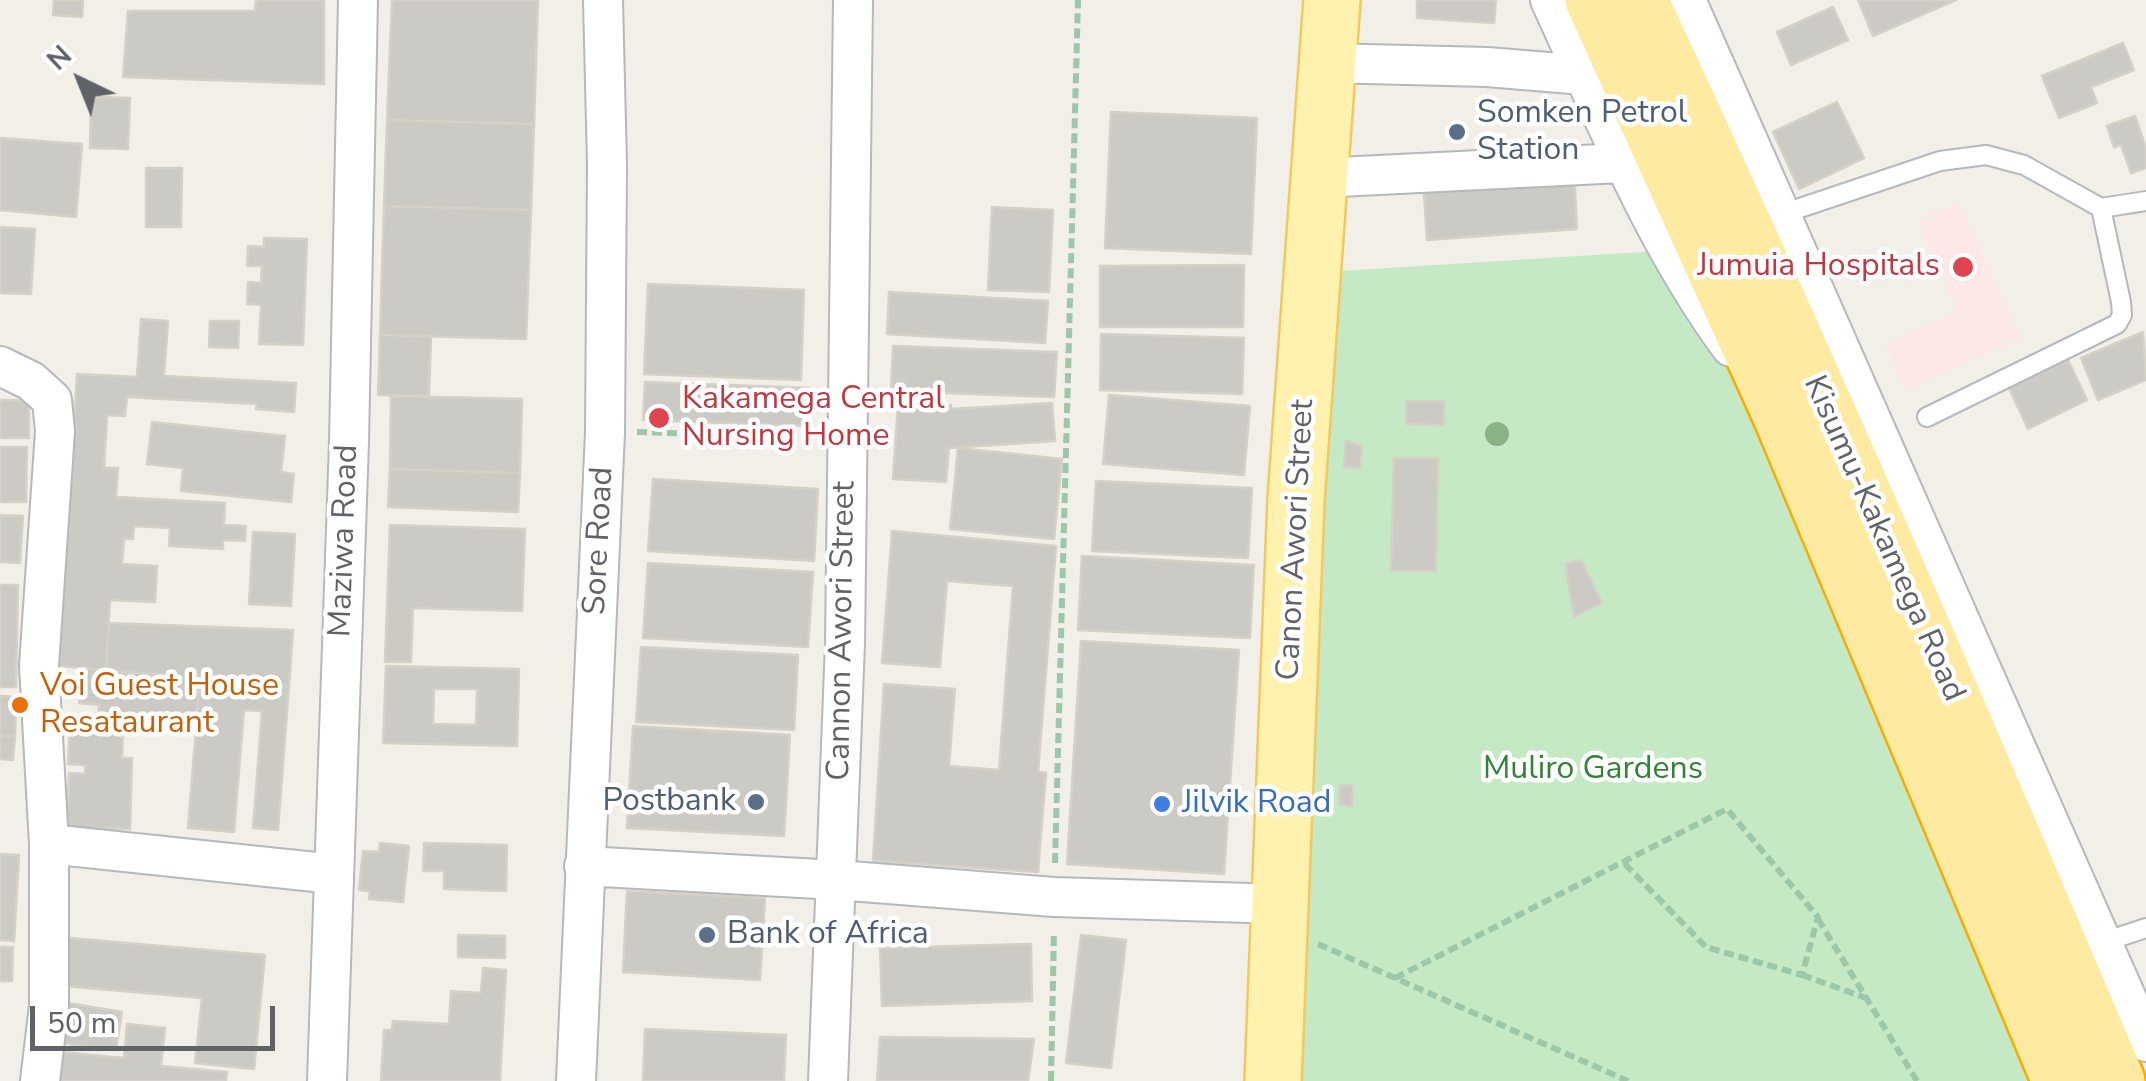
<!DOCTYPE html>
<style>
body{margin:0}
#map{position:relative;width:2146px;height:1081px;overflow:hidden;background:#f1efe8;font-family:"Nunito Sans",sans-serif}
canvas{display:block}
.north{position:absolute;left:30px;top:30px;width:100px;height:100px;-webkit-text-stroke:8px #fff;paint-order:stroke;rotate:317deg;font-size:28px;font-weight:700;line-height:40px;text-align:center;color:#5f6368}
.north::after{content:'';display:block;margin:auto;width:35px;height:45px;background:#5f6368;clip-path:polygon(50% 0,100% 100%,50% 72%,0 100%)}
.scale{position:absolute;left:30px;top:1006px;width:245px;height:45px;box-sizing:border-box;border:5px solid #5f6368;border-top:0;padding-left:12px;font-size:30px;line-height:35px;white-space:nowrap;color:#5f6368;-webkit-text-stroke:8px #fff;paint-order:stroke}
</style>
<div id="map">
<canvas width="2146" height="1081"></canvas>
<div class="north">N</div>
<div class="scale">50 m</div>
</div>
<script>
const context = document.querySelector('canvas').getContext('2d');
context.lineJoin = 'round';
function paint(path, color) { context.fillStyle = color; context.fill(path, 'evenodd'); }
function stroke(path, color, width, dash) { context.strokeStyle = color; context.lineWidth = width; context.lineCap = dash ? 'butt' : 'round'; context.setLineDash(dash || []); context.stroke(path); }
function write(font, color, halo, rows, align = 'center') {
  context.font = font + ' "Nunito Sans",sans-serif'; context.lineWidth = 9; context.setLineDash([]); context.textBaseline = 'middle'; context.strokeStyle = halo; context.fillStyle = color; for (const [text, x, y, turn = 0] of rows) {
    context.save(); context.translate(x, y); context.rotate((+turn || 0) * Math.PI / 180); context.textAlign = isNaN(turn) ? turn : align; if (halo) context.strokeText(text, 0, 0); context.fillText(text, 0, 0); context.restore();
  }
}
const medical = new Path2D(`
 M1959 202 2021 338 1905 391 1885 345 1958 311 1917 221Z`);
const green = new Path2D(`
 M1706 248 2061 1081H1272L1309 273Z`);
const building = new Path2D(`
 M54 0H83L82 17 53 15Z
 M256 0H324V84L123 77 128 11H255Z
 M392 0H538L534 124 387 120Z
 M1417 0H1496L1494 23 1417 18Z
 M1858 0H1956L1873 36Z
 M1833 7 1848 40 1791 65 1777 32Z
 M2123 43 2134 70 2091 87 2097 103 2059 118 2042 76Z
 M91 97 130 98 128 149 90 148Z
 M1837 102 1864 158 1799 189 1773 132Z
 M1111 112 1257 118 1251 254 1105 248Z
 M2135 116 2146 148V168L2131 173 2121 145 2114 147 2107 126Z
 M387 120 534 124 531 210 384 206Z
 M0 138 82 144 76 217 0 210Z
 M146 168H182L181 227H146Z
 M1574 169 1577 229 1427 240 1423 179Z
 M384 206 531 210 526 339 380 335Z
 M992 207 1053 210 1049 292 988 290Z
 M0 227 35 229 31 294 0 293Z
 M264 238 307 239 303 345 259 344 261 305 247 304 248 282 261 283 262 266H247L248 246 264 247Z
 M1244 265 1243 327H1100V266Z
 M648 284 804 290 801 380 644 374Z
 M889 292 1048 301 1045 343 887 334Z
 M141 319 168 321 164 376 296 383 294 412 256 409 257 404 127 397 125 416 107 415 104 468H118L116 497 225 503 224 525 246 526 245 541 223 540V549L169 546 170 528 134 526 133 539H124L122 564 157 566 155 602 110 600 106 670 59 666 77 374 137 377Z
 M210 321H239L238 348 209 347Z
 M2143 332 2146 380 2098 400 2081 358Z
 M1101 334 1244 338 1242 394 1100 390Z
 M380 335 431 336 429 396 378 395Z
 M893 346 1057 352 1054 397 891 391Z
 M2068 360 2087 400 2028 429 2009 388Z
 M645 382 811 388 809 426 643 420Z
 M1109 395 1250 406 1244 475 1103 464Z
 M391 396 522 399 520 473 390 469Z
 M0 400H29V438H0Z
 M1406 401H1444V425L1406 424Z
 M898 403 951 405V409L1052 403 1055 441 949 448 946 482 893 479Z
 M152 422 285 436 281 472 294 474 291 502 181 491 183 468 147 464Z
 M1346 440 1362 447 1360 468 1344 467Z
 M0 447H27L26 502H0Z
 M958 448 1062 459 1054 539 950 529Z
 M1394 458H1438L1436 571H1391Z
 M390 469 520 473 518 512 388 507Z
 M653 479 818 489 814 561 648 551Z
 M1096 481 1252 488 1248 558 1092 551Z
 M0 515 23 516 20 563 0 562Z
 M390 525 525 529 522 611 413 608 411 662H385Z
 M892 531 1056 546 1038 772 1046 773 1038 872 873 861 884 684 955 689 949 766 999 770 1013 586 947 581 940 667 882 663Z
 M253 532 295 534 291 606 249 604Z
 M1082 556 1254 565 1250 638 1078 630Z
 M1581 560 1602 603 1574 617 1565 564Z
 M648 563 813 572 808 647 643 638Z
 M0 585H18L16 687H0Z
 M109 623 293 630 289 686 106 670Z
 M1081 641 1239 650 1224 874 1067 864Z
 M641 647 798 655 794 730 636 722Z
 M386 666 519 669 517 746 383 743ZM434 689H477L476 725 433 724Z
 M83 668 200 679 195 727 98 717 99 705 79 703Z
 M200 679 289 686 278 830 253 828 262 711 244 710 234 832 188 828Z
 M0 696 16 697 15 736H0Z
 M70 724 123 725 122 758H132L130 829 67 828 69 773 85 774V765L68 764Z
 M633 726 790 735 784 836 627 828Z
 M0 736H15L13 760 0 759Z
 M1340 785 1353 786 1352 806 1339 805Z
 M380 843 409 846 403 902 369 899 370 891 359 890 363 851 379 852Z
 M424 843 507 845 506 891 444 889V871H423Z
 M0 854 19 855 14 941 0 940Z
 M627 891 765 898 760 980 623 972Z
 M458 935 505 936V958L458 957Z
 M1081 935 1126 940 1111 1068 1066 1063Z
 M69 938 265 955 254 1069 195 1063 202 998 64 986Z
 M1031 944 1032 1001 882 1006 880 948Z
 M0 947H13L12 981H0Z
 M483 968 506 970 500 1081H381L384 1030H392L393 1021 449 1024 451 991 481 993Z
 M68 1003 122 1012 116 1050 62 1043Z
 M127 1024 165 1028 161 1066 227 1072 226 1081H58L61 1052 124 1058Z
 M645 1029 786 1035 784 1081H643Z
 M880 1037 1034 1039 1028 1081H877Z`);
const path = new Path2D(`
 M637 432 814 438
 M1055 863 1078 0
 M1818 919 1917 1081
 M1318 944 1628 1081
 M1802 975 1866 998
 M1395 978 1727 809 1818 917 1802 975 1706 947 1623 862
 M1051 1081 1054 931`);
const service = new Path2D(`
 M1782 214 1940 161 1986 155 2024 165 2101 208 2146 201
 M1927 417 2117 324 2122 315 2121 302 2101 208
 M2104 942 2146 928`);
const minor = new Path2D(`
 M1550 0C1605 119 1653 241 1731 347
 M1686 0 2146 1042
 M1326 63 1487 67 1584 75
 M1318 178 1622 163
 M0 366 31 381 52 400 55 431 39 666 49 844
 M584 866 837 880 1054 897 1283 904
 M40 1081 49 1006V844L334 874
 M327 1081 349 442 358 0
 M576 1081 605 432 607 164 603 0
 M828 1081 845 643 853 0`);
const primary = new Path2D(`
 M1273 1081 1296 500 1332 0`);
const trunk = new Path2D(`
 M1593 0 1782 418 2060 1081
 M1640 0C1807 357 1963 718 2117 1081`);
const trees = [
 [1497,434]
];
const markers = [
 [1457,132,10,"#5c6f8a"],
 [1963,267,12,"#e0444e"],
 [659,418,12,"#e0444e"],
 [20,705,10,"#e8710a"],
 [756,802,10,"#5c6f8a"],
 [1162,804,10,"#3f7fe0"],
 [707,935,10,"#5c6f8a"]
];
const serviceNames = [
 ["Somken Petrol",1477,114],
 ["Station",1477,151],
 ["Postbank",736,802,"right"],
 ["Bank of Africa",727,935]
];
const healthNames = [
 ["Jumuia Hospitals",1940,267],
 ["Kakamega Central",682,400,"left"],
 ["Nursing Home",682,437,"left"]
];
const streetNames = [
 ["Kisumu-Kakamega Road",1883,539,66],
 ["Canon Awori Street",1297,540,-87],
 ["Maziwa Road",345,541,-88],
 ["Sore Road",600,541,-87],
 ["Cannon Awori Street",843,631,-89]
];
const foodNames = [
 ["Voi Guest House",40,687],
 ["Resataurant",40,724]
];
const parkNames = [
 ["Muliro Gardens",1593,770]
];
const shopNames = [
 ["Jilvik Road",1182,804]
];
paint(medical, '#fce8e6');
paint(green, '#c5e8c5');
paint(building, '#cccac5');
stroke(building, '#d6d1c6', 2.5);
stroke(service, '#b5b8bc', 22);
stroke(minor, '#b5b8bc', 42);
stroke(primary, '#f2c960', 60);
stroke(trunk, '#f9ab00', 60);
stroke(path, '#9cc7a9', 6, [10, 5]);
stroke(service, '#fff', 18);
stroke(minor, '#fff', 38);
stroke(primary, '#fff2af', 55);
stroke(trunk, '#feeaa1', 55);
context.fillStyle = '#89b387';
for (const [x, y] of trees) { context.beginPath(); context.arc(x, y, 12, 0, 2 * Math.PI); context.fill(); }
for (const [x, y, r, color] of markers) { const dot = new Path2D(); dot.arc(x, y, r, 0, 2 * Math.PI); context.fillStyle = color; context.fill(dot); stroke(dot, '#fff', 4); }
write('32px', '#4e5e75', '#fff', serviceNames, 'left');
write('32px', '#be3a42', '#fff', healthNames, 'right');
write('32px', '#5f6368', '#fff', streetNames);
write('32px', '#c56008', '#fff', foodNames, 'left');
write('32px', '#348238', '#fff', parkNames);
write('32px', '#366cbe', '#fff', shopNames, 'left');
</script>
